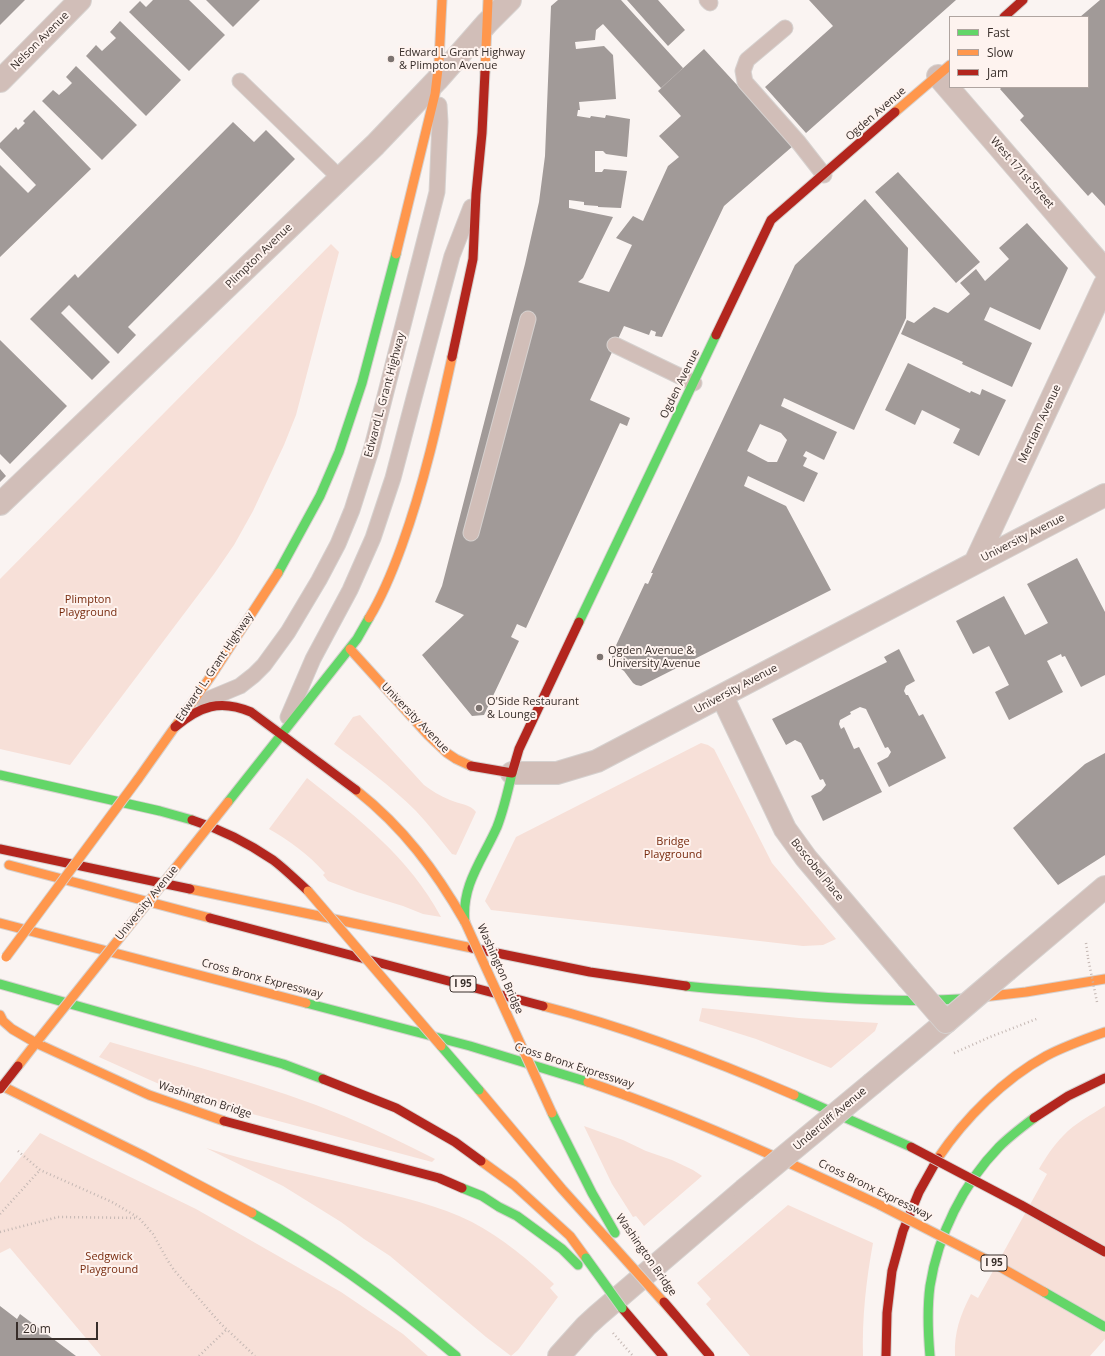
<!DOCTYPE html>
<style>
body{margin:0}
#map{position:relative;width:1105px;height:1356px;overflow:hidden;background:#faf4f2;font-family:"Open Sans",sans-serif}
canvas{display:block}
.legend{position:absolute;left:949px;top:16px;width:140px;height:72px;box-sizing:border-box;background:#fef3ef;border:1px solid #afa4a0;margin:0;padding:5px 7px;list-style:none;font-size:12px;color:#382e2a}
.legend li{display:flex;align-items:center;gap:8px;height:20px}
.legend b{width:20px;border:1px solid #afa4a0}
.scale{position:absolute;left:16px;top:1322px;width:82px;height:18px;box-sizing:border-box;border:2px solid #382e2a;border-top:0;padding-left:5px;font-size:12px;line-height:14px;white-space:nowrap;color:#382e2a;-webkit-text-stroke:3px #fef3ef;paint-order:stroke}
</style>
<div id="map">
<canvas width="1105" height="1356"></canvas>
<ul class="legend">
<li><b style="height:5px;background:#63d668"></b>Fast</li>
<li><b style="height:5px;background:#ff974d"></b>Slow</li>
<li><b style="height:5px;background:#b3261e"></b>Jam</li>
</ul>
<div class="scale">20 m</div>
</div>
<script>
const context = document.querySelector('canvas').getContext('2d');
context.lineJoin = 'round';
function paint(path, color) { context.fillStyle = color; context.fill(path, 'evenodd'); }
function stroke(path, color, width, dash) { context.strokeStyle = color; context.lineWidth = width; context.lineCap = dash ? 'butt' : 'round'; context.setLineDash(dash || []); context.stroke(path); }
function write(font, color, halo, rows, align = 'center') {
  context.font = font + ' "Open Sans",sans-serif'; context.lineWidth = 4; context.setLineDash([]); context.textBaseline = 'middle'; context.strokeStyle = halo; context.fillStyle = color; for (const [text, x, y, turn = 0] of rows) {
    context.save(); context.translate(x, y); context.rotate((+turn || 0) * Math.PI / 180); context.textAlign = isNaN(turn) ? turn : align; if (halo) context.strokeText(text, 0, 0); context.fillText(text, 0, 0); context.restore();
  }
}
const green = new Path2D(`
 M331 244 339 252 296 415 284 445 253 511 234 545 214 574 70 765 0 749V579Z
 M360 715 424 785C432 791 440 796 450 800 459 804 470 804 476 812L456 855 452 854C440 839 429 825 416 811 391 786 362 765 334 744L353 717Z
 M701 743 708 745 714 749 772 863 836 939 823 945 803 946 491 910 485 901 516 837Z
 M307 778C359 819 409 857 441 917L423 914 403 906 357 892 328 881 323 875 325 873C308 854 290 841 269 829Z
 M702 1008 799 1018 878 1023 875 1031 831 1068 756 1039 699 1021Z
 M110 1042C189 1065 268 1085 344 1116 375 1129 405 1144 435 1159L432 1162 241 1111 180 1093 150 1080 99 1057Z
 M1105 1106V1339L1090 1356H955C954 1332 960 1316 971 1294L978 1298 1047 1174 1039 1169C1046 1157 1053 1146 1063 1136 1075 1123 1091 1115 1105 1106Z
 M584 1126 623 1140 646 1151 672 1160 693 1170 702 1176 644 1226 636 1216 633 1217 612 1184Z
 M40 1133 196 1209 341 1292 403 1334 428 1356H101L10 1248 0 1253V1183Z
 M206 1148C258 1164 312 1175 365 1188 401 1197 438 1205 472 1222 502 1238 529 1260 554 1284L550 1288 558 1297 518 1350 511 1356 486 1337 390 1256 364 1239 341 1222 283 1186Z
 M788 1205 873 1243C866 1281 862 1318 863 1356H750L706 1304 711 1299 697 1283Z`);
const building = new Path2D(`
 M0 0H25L0 25Z
 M153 0H189L225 35 189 71 129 12 140 1 146 7Z
 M206 0H260L233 27Z
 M558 0H621L683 68 661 88 603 24 596 30 595 40 575 42 576 49 604 46 613 55 616 99 579 102 580 110H578L577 116 590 118 591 116 605 118 606 115 630 119 627 157 606 154 603 151H595V172H602L604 169 627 171 621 208 598 207V206L584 205V202L569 200V208L613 217 583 278 578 282 609 292 632 245 616 238 633 216 643 221 668 166 679 157 659 136 681 116 658 91 704 49 793 146 724 206 662 337 655 336 656 332 651 330 649 335 624 326 590 400 630 418 627 426 620 423 526 628 517 624 511 637 519 641 484 715 472 716 422 655 464 615 435 602 442 586 525 264 539 202 545 156 551 6Z
 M627 0H658L685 30 668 46Z
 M809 0H956L806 133 765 87 833 26Z
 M1100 0H1105V206L1092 192 1088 196 1020 120 1024 116 1000 89 1002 87H1088V17H1080Z
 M120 21 181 80 146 116 86 56 96 45 102 51 116 38 110 32Z
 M76 66 137 125 102 160 42 101 53 90 59 95 66 89 72 83 66 77Z
 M34 110 91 169 0 257V165L28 193 36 185 0 148V143L16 127 18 130 25 123 23 121Z
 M233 122 254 142 266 130 295 159 128 327 136 335 118 354 69 305 61 313 110 362 92 380 30 319 75 274 78 278Z
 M898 172 980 262 956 283 875 192Z
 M865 199 908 248 906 318 854 430 784 398 781 406 837 432 824 460 806 451 803 456 807 458 803 466 818 473 804 502 748 476 744 486 786 506 831 590 641 686 636 685 633 683 624 671 615 665 612 660V654L645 583 648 584 653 573H651L795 265ZM760 424 781 433 787 440 777 462H768L747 451Z
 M1027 223 1068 268 1040 330 990 307 984 320 1032 343 1012 387 962 364 963 362 901 334 907 320 914 323 934 307 948 313 970 294 960 283 976 269 985 281 1009 259 999 248Z
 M0 340 67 406 10 464 0 454Z
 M908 363 970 393 971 391 980 395 982 389 1006 400 979 456 953 443 960 429 922 410 915 425 885 410Z
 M0 469 6 476 0 482Z
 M1077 558 1105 612V675L1081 687 1065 656 1062 657 1061 654 1047 661 1063 692 1009 720 995 692 1009 685 989 646 973 654 956 621 1004 596 1025 635 1048 623 1027 584Z
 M899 649 915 681 906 686 904 691 906 695H908L919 716 923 714 946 758 889 787 877 763 888 757 891 752 888 747 885 748 866 709 860 707 850 712 851 714 840 720 839 724 841 729 844 727 854 749 859 747 882 792 823 821 811 796 821 791 826 785 823 779 820 780 801 743 795 740 786 745 772 719 887 662 884 657Z
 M1105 753V855L1058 885 1013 828 1085 764Z
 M0 1306 17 1319 20 1314 76 1356H0Z`);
const path = new Path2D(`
 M1086 943 1088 957
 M954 1053 990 1037 1039 1018
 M18 1151 40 1170 112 1202 139 1218 153 1234 168 1261 174 1270 221 1324 255 1356
 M0 1214 40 1170
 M0 1232 58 1217 138 1218
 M199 1356 226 1330`);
const lane = new Path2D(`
 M707 0 710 3
 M785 28 747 60 743 71 745 82 799 143 824 175
 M240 81 340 178
 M615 345 694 383
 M471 533 528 319
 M204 701 240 686 254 675 264 665 288 632 319 580 338 544 352 510 372 447 437 192 440 122 439 105
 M288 717 313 659 350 590 373 538 393 478 414 398 452 256 471 207`);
const street = new Path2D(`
 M938 76 1105 270
 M0 81 80 0
 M0 504 375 145 437 80 487 23 510 0
 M975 563 1105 284
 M722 696 785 829 806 858 907 977
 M512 773H557L597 761 1105 495
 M1007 970 1105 887
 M873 1083 946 1022
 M559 1356 586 1326 598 1315 744 1190`);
const fast = new Path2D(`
 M278 573 320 496 339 452 362 383 396 254
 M579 622 716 335
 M0 775 160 811 192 820
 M228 802 357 639 369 618
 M465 922C461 885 483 859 497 827 504 809 508 791 512 773
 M0 984 283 1064 323 1079
 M686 986C722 990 758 992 795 995 854 1000 914 1003 974 998
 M306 1003 470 1046 588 1082
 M794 1095 911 1147
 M552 1113 592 1193 615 1233
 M462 1188 482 1196 499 1207 517 1216 562 1249 578 1265
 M252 1213C325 1253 392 1302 456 1356
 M930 1356C928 1333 927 1309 930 1286 938 1235 963 1184 999 1147 1010 1136 1022 1127 1034 1118`);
const slow = new Path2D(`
 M485 72 488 0
 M895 112 950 65
 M396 254 435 94 439 61 442 0
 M369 618C383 595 393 570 402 545 424 484 438 421 452 357
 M350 649 428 735 447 753 456 759 471 766
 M138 779 211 676 278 573
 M356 790C404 828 435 870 465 922
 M9 865 210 918
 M190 889 472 948
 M0 923 306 1003
 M974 998 1026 992 1105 979
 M543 1006C629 1028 713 1060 794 1095
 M0 1015 3 1021 12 1029 36 1043 149 1095 224 1121
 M18 1066 39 1039
 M588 1082C688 1116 784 1160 880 1205
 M0 1085 144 1156 252 1213
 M479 1090 562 1189 607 1239
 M938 1158C965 1118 1004 1079 1046 1056 1065 1046 1085 1039 1105 1032
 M481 1161 514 1185 570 1236 586 1258`);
const jam = new Path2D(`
 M1004 17 1023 0
 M716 335 771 220 895 112
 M452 357 473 259 476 194 482 133 485 72
 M175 727C200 706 220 699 251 712L356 790
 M471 766 512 773 519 749 579 622
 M192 820C220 829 248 843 273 860 285 869 297 881 308 891
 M0 849 190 889
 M210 918 543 1006
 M472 948 590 972 686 986
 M323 1079 396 1108 455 1142 481 1161
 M1034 1118 1068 1096 1105 1078
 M224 1121 439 1178 462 1188
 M622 1308 663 1356
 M886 1356 887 1313 892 1271 903 1231 919 1192 938 1158`);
const pathBridge = new Path2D(`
 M1088 958 1097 1002
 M613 1333 633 1356`);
const streetBridge = new Path2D(`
 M907 977 946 1022 1007 970
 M744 1190 873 1083`);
const fastBridge = new Path2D(`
 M441 1046 479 1090
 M586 1258 622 1308
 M1044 1292 1105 1327`);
const slowBridge = new Path2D(`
 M308 891 441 1046
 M465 922 552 1113
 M6 957 138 779
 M39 1039 228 802
 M880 1205 993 1263 1044 1292
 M607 1239 676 1316`);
const jamBridge = new Path2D(`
 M0 1089 18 1066
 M911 1147 1021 1205 1105 1252
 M664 1302 710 1356`);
const markers = [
 [391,59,4,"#7c7370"],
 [600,657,4,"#7c7370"],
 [479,708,4,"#7c7370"]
];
const shields = [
 [463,984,26],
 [994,1263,26]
];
const shieldNames = [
 ["I 95",463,984],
 ["I 95",994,1263]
];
const streetNames = [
 ["Nelson Avenue",40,41,-45],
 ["Ogden Avenue",876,114,-41],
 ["West 171st Street",1022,173,49],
 ["Plimpton Avenue",259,256,-44],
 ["Ogden Avenue",680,384,-64],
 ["Edward L. Grant Highway",385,395,-75],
 ["Merriam Avenue",1040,424,-65],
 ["University Avenue",1023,538,-27],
 ["Edward L. Grant Highway",215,667,-56],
 ["University Avenue",736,689,-28],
 ["University Avenue",415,718,46],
 ["Boscobel Place",817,870,51],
 ["University Avenue",147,903,-51],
 ["Washington Bridge",500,969,66],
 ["Cross Bronx Expressway",262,979,15],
 ["Cross Bronx Expressway",574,1066,18],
 ["Washington Bridge",205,1100,18],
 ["Undercliff Avenue",830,1119,-40],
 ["Cross Bronx Expressway",875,1190,26],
 ["Washington Bridge",646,1255,55]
];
const poiNames = [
 ["Edward L Grant Highway",399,53],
 ["& Plimpton Avenue",399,66],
 ["Ogden Avenue &",608,651],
 ["University Avenue",608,664],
 ["O'Side Restaurant",487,702],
 ["& Lounge",487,715]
];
const parkNames = [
 ["Plimpton",88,600],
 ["Playground",88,613],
 ["Bridge",673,842],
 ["Playground",673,855],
 ["Sedgwick",109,1257],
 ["Playground",109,1270]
];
paint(green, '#f7e0d8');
paint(building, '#a19a98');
stroke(lane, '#d6d1cf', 17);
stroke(street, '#d6d1cf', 24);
stroke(fast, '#d6d1cf', 11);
stroke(slow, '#d6d1cf', 11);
stroke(jam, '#d6d1cf', 11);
stroke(path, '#c4b7b3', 2.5, [1, 3]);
stroke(lane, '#d1beb8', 15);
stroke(street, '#d1beb8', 22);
stroke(fast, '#63d668', 9);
stroke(slow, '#ff974d', 9);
stroke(jam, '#b3261e', 9);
stroke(streetBridge, '#d6d1cf', 24, []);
stroke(fastBridge, '#d6d1cf', 11, []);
stroke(slowBridge, '#d6d1cf', 11, []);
stroke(jamBridge, '#d6d1cf', 11, []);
stroke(pathBridge, '#c4b7b3', 2.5, [1, 3]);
stroke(streetBridge, '#d1beb8', 22);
stroke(fastBridge, '#63d668', 9);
stroke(slowBridge, '#ff974d', 9);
stroke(jamBridge, '#b3261e', 9);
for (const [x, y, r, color] of markers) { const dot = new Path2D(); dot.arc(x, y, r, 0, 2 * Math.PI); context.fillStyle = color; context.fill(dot); stroke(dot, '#fef3ef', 1.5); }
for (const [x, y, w] of shields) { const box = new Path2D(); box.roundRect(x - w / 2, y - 8, w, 16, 3); context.fillStyle = '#fef3ef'; context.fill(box); stroke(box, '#382e2a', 1); }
write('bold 10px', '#382e2a', null, shieldNames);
write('11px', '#382e2a', '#fef3ef', streetNames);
write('11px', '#382e2a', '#fef3ef', poiNames, 'left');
write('11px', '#772a0d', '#fef3ef', parkNames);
</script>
